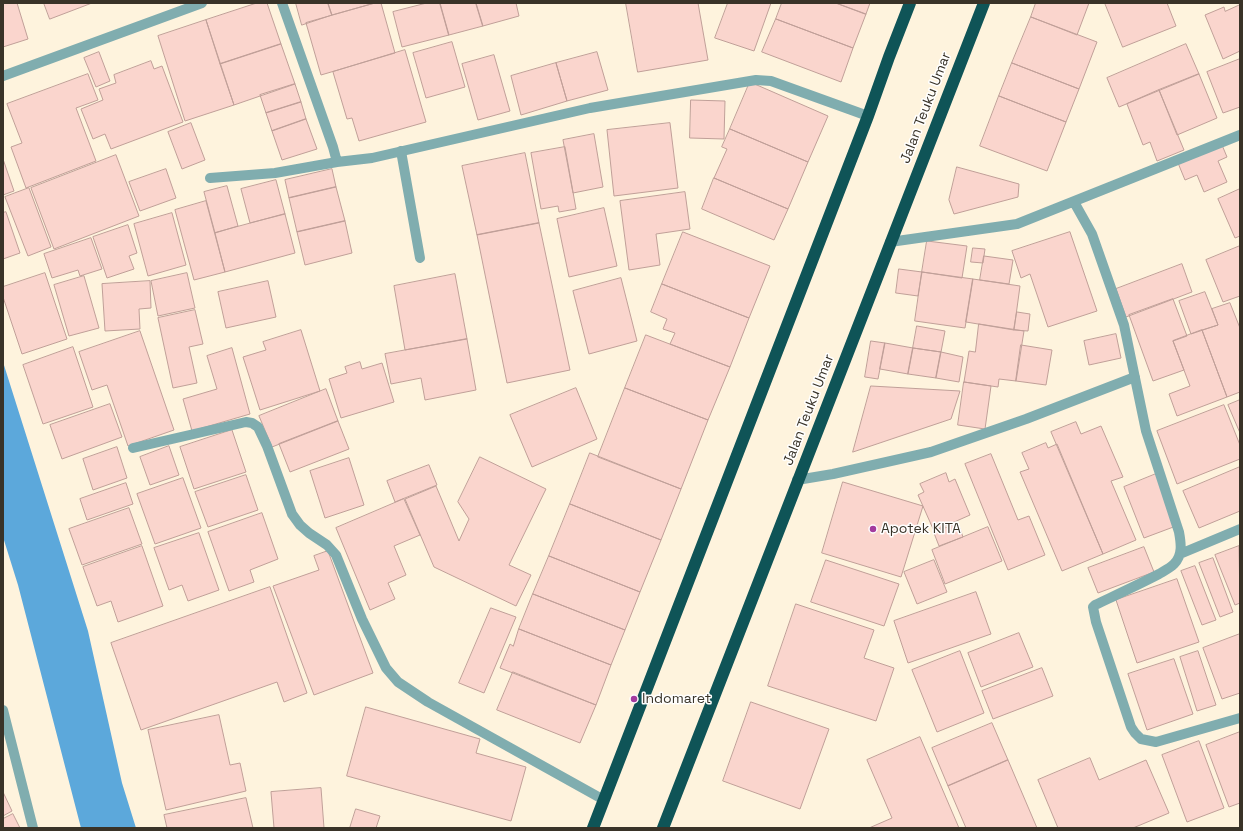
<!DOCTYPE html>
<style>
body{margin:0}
#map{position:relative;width:1243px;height:831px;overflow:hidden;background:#fef3dd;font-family:"Space Grotesk",sans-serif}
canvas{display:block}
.frame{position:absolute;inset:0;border:4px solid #393328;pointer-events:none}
</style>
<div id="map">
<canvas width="1243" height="831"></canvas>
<div class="frame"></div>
</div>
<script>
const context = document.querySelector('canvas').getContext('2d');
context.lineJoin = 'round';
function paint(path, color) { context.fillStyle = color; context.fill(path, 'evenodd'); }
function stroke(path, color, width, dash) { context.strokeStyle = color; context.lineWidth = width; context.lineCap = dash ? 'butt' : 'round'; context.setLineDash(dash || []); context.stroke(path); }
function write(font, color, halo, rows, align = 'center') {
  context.font = font + ' "Space Grotesk",sans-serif'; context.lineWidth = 3; context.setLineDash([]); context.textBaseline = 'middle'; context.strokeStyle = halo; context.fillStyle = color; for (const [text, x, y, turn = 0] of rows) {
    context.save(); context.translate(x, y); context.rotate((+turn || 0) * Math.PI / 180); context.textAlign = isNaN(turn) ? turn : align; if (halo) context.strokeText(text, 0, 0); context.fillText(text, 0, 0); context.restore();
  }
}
const water = new Path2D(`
 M3 362 88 631 122 783 136 828H81L18 585 3 537Z`);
const building = new Path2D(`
 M3 3H17L28 39 3 47Z
 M44 3H92L50 19Z
 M257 3H267L281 44 220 64 206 20Z
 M296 3H328L332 15 302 25Z
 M328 3H375L332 15Z
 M375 3H381L395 53 321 75 306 23Z
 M427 3H440L449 35 402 47 393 12Z
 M440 3H476L483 26 449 35Z
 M476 3H516L519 16 483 26Z
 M626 3H698L708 60 638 72Z
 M728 3H771L754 51 715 38Z
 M782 3H836L866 14 853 48 776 19Z
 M836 3H870L866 14Z
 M1036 3H1089L1077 35 1031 17Z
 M1105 3H1167L1176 26 1123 47Z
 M1240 5V51L1223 59 1205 15 1224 7 1225 11Z
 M1031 17 1097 42 1079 89 1012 63Z
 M776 19 853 48 841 82 762 52Z
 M206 20 234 105 185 121 158 36Z
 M452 42 465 87 426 98 413 53Z
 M281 44 295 84 234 105 220 64Z
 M1186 44 1199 74 1119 107 1107 78Z
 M405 50 426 122 359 141 352 118 347 119 333 72Z
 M99 52 110 81 96 87 84 58Z
 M597 52 608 90 567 101 556 63Z
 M494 55 510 111 478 120 462 64Z
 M1240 59V107L1223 113 1207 72Z
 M151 61 154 69 162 66 183 122 111 149 105 134 93 139 81 109 103 100 99 89 116 83 114 75Z
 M556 63 567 101 521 115 511 76Z
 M1012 63 1079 89 1066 122 999 96Z
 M88 74 98 100 76 108 96 161 26 188 11 147 22 143 7 104Z
 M1199 74 1217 118 1177 135 1159 90Z
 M750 82 828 116 808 162 730 129Z
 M295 84 301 102 266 113 260 95Z
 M1159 90 1184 150 1157 161 1150 142 1143 145 1127 104Z
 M999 96 1066 122 1047 171 980 146Z
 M691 100 725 101 724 139 690 138Z
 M301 102 306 119 272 131 266 113Z
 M306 119 317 149 282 160 272 131Z
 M191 123 205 160 182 169 168 132Z
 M670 123 678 188 614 196 607 130Z
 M730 129 808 162 788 209 714 178 727 149 722 147Z
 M594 134 603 187 573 193 563 140Z
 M1222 145 1227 157 1218 161 1227 182 1204 192 1197 175 1185 180 1178 163Z
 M565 147 576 209 559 212 558 206 541 209 531 153Z
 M525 153 539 223 477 235 462 166Z
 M116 155 139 216 54 249 31 188Z
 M3 159 14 191 3 195Z
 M957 167 1019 184 1018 197 954 214 949 200Z
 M166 169 176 198 140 211 129 182Z
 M332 169 336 187 289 198 285 180Z
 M714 178 788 209 774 240 702 209Z
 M276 180 285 214 250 223 241 189Z
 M227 186 238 226 215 233 204 192Z
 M336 187 345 221 297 232 289 198Z
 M29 188 51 247 28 256 5 197Z
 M1240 189V236L1235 238 1218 199Z
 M685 192 690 229 656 234 660 265 629 270 620 201Z
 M206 201 225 272 194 280 175 210Z
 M604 208 617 266 569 277 557 219Z
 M6 212 20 253 3 259V213Z
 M172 213 186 265 148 276 134 224Z
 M285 214 295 253 225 272 215 233Z
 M345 221 352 253 305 265 297 232Z
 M539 223 570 370 507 383 477 235Z
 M128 225 137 253 129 256 134 269 107 278 93 237Z
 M683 232 770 266 749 318 662 284Z
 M1070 232 1097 311 1048 327 1030 274 1021 278 1012 251Z
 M91 238 102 269 80 276 78 270 52 278 44 254Z
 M927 241 967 246 962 278 922 272Z
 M1240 246V296L1223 302 1206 260Z
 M973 248 985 249 983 263 971 262Z
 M984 256 1013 260 1009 284 980 280Z
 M1182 264 1192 292 1126 317 1116 289Z
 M899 269 922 272 918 296 896 293Z
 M922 272 973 279 965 328 915 321Z
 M45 273 67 339 22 354 3 297V287Z
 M187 273 195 308 158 316 151 281Z
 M455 274 467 339 405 350 394 286Z
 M84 276 99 328 69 336 54 285Z
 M621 278 637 341 589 354 573 291Z
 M973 279 1020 286 1014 330 966 322Z
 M150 281 151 308 139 309 140 329 105 331 102 284Z
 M268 281 276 317 226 328 218 292Z
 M662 284 749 318 730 367 670 344 675 333 663 329 667 319 651 312Z
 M1205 292 1218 325 1191 334 1179 301Z
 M1173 299 1187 336 1173 341 1184 370 1153 381 1129 315Z
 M1230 303 1240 328V392L1227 397 1202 330 1218 325 1212 309Z
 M195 310 203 344 189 347 197 383 173 388 158 318Z
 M1017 312 1030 314 1028 331 1014 330Z
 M979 324 1024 331 1016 381 999 379 998 387 964 382 969 351 975 352Z
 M917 326 945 331 941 352 913 348Z
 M301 330 320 391 260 410 243 357 266 350 263 342Z
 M1202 330 1227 397 1177 416 1169 394 1190 386 1173 341Z
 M140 331 174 430 128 446 107 385 92 390 79 352Z
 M1116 334 1121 358 1089 365 1084 341Z
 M646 335 730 367 708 420 625 388Z
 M467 339 476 390 425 400 421 378 391 384 385 354Z
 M871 341 885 343 878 379 865 377Z
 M885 343 913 348 908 374 880 369Z
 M1021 345 1052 350 1046 385 1016 381Z
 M73 347 93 407 43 424 23 365Z
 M232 348 250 414 192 431 183 399 217 389 207 356Z
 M913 348 941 352 936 378 908 374Z
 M941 352 963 357 959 382 936 378Z
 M360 362 362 369 382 363 394 402 341 418 329 379 347 373 345 367Z
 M964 382 991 386 985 429 958 425Z
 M871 386 960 391 951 419 853 452Z
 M576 388 597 439 532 467 510 415Z
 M625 388 708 420 681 489 598 457Z
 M326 389 338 421 272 447 259 416Z
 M1240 400V433L1228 405Z
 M110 404 122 437 62 459 50 425Z
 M1224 405 1240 445V459L1177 484 1157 431Z
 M338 421 349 449 290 472 279 444Z
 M1076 422 1081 434 1101 426 1123 477 1111 481 1136 540 1103 554 1051 432Z
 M232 430 246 472 194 489 180 447Z
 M1046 443 1048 448 1057 444 1103 554 1062 571 1020 472 1029 469 1022 453Z
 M169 446 179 475 150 485 140 457Z
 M117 447 127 478 93 490 83 459Z
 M590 453 681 489 661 540 570 504Z
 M991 454 1018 520 1029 516 1045 555 1008 570 965 464Z
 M480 457 546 489 509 565 531 575 516 606 434 567 405 499 436 486 459 541 469 519 458 502Z
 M349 458 364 505 325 518 310 471Z
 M429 465 437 485 395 502 387 481Z
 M1240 467V511L1199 528 1183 491Z
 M946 473 949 482 955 479 970 515 934 531 918 495 924 492 920 484Z
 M1156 474 1176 526 1144 538 1124 487Z
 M246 475 258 510 208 527 195 492Z
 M183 478 201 528 155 544 137 494Z
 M843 482 923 506 901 577 822 553Z
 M126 483 133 504 87 520 80 499Z
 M404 499 420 535 394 546 406 575 388 583 395 599 370 610 336 528Z
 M570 504 661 540 640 592 549 556Z
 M129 508 142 544 82 565 69 529Z
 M262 513 278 559 250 570 254 582 229 591 208 532Z
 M958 523 963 537 939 546 934 533Z
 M988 527 1002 561 945 584 932 550Z
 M199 533 219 590 188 601 182 585 169 590 154 548Z
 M142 546 163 606 118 622 111 601 97 606 83 567Z
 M1239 546 1240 603 1235 605 1215 555Z
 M1144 547 1154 572 1098 593 1088 568Z
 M328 551 373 673 314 695 273 586 319 570 314 556Z
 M549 556 640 592 625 630 533 594Z
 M1213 558 1233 612 1220 617 1199 563Z
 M826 560 899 584 884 626 811 602Z
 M934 560 947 592 917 604 904 572Z
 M1195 566 1216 620 1202 625 1181 571Z
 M1177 579 1199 642 1137 663 1116 600Z
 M270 587 307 693 284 702 277 682 141 730 111 643Z
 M976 592 991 634 908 663 894 621Z
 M533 594 625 630 611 665 519 629Z
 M796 604 874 630 864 658 894 668 876 721 768 686Z
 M491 608 516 617 484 693 459 683Z
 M519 629 611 665 596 705 500 668 510 644 513 646Z
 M1019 633 1033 667 981 687 968 653Z
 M1240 634V693L1222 699 1203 648Z
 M960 651 984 713 937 732 912 670Z
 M1198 651 1216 705 1197 711 1180 657Z
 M1174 659 1193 714 1147 730 1128 674Z
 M1042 668 1053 696 993 719 982 691Z
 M513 672 596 705 580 743 497 710Z
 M751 702 829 729 800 809 723 781Z
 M366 707 480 739 476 753 526 767 511 821 347 776Z
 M219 715 230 765 240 763 246 791 166 810 148 730Z
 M992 723 1008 760 948 786 932 748Z
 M1240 732V803L1229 807 1206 745Z
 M920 737 959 828H869L892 818 867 760Z
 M1199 741 1224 808 1187 822 1162 755Z
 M1090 758 1099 780 1146 760 1169 813 1133 828H1058L1038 780Z
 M1008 760 1037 828H966L948 786Z
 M321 788 324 828H274L271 792Z
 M3 792 12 811 3 816Z
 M246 798 253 828H167L164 815Z
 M356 809 380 816 376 828H350Z
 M13 814 20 828H3V819Z`);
const lane = new Path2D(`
 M401 151 420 258`);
const street = new Path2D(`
 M282 3 333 147 337 162 372 158 590 108 756 80 771 81 868 116
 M3 76 202 3
 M210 178 275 173 337 162
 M1074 202 1092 234 1124 325 1146 431 1179 532C1181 543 1183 555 1174 564 1170 568 1164 571 1159 574 1138 585 1116 595 1095 605L1093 607 1096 622 1131 727 1135 733 1141 739 1156 742 1240 718
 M890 242 1017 224 1240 135
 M133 448 246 422 252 423 258 427 267 446 292 514 300 525 309 533 327 545 336 555 362 619 386 668 398 682 428 702 604 800
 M797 480 833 474 931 452 1026 419 1135 377
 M1180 554 1240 529
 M3 710 33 828`);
const highway = new Path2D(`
 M593 828 868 116 889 57 910 3
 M663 828 984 3`);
const markers = [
 [873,529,4,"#a33b9e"],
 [634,699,4,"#a33b9e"]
];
const streetNames = [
 ["Jalan Teuku Umar",926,108,-69],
 ["Jalan Teuku Umar",809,410,-69]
];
const poiNames = [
 ["Apotek KITA",881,529],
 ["Indomaret",642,699]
];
paint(water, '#5ca8db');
paint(building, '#fad5cd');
stroke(building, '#c09f98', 1);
stroke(lane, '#80adaf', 10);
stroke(street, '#80adaf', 10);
stroke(highway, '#0f5457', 12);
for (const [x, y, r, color] of markers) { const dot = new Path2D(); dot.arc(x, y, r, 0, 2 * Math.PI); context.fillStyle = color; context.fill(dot); stroke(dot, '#fff', 1.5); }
write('14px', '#393328', '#fff', streetNames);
write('14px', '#393328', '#fff', poiNames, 'left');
</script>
